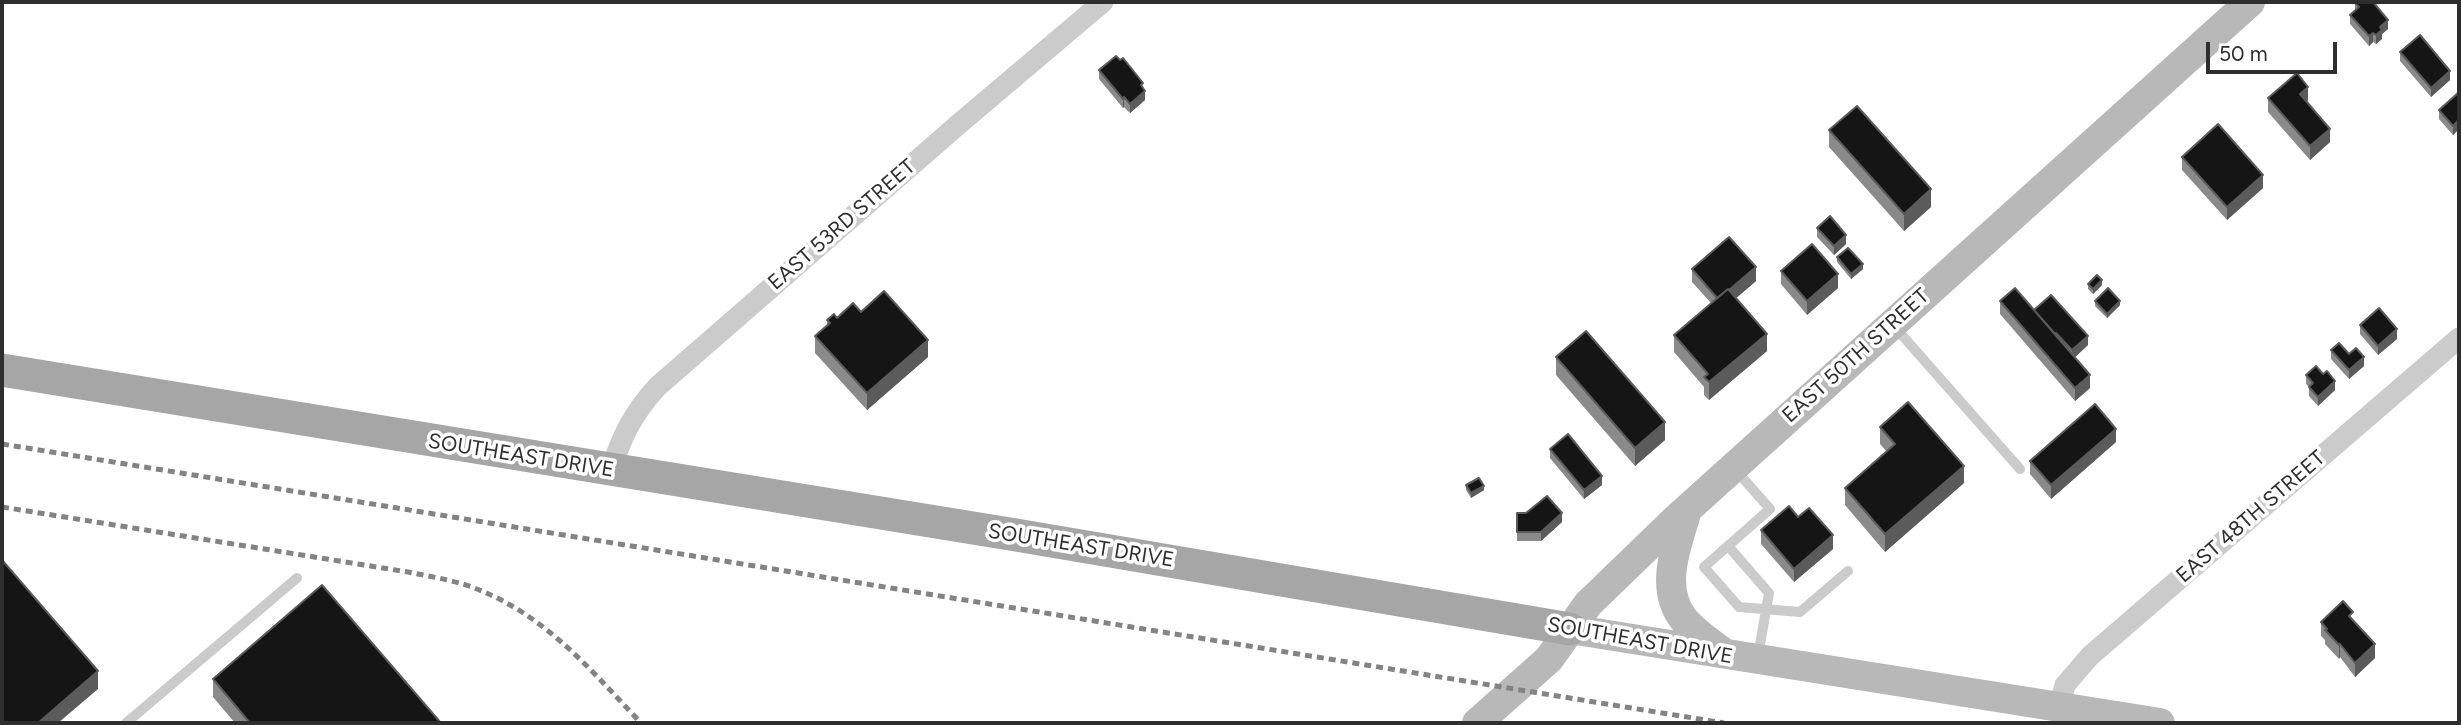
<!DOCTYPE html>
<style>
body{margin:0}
#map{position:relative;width:2461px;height:725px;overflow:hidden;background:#fff;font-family:Figtree,sans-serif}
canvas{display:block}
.frame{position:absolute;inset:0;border:4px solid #2e2e2e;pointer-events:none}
.scale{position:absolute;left:2206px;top:42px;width:131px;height:32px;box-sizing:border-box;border:4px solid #2e2e2e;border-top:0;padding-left:9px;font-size:21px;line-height:24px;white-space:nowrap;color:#2e2e2e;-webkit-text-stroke:5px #fff;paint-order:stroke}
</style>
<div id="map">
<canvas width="2461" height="725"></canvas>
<div class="frame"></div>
<div class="scale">50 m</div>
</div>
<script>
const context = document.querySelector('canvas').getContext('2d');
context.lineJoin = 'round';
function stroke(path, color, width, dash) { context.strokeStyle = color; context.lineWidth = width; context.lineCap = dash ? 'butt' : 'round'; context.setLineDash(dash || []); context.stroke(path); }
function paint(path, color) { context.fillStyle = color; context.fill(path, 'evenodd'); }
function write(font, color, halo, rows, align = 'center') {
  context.font = font + ' Figtree,sans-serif'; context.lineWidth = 7; context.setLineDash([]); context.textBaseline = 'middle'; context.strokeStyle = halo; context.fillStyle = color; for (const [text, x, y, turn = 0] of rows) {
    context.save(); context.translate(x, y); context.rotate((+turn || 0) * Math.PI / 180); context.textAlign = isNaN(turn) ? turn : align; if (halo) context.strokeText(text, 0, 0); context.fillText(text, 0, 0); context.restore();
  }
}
const lane = new Path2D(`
 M1893 325 2020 469
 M1734 468 1770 509 1704 567 1739 607 1800 612 1848 571
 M1728 546 1769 593 1758 656
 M126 723 297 578`);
const street = new Path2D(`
 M610 471C623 435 631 416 657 387L960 123 1103 2
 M2059 708 2065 685 2090 656 2459 338`);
const secondary = new Path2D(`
 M1687 510C1678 542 1659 585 1682 617 1692 631 1710 642 1724 653
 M1570 629 2160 723
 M1477 723 1549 659 1588 604 1674 521 2250 2`);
const primary = new Path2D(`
 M2 370 1016 535 1570 629`);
const rail = new Path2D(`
 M2 444 1724 723
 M2 507 408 572C427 576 447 579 466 585 542 611 587 666 641 723`);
const wall = new Path2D(`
 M2355 3 2388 29 2382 34V39L2376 44 2373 42 2369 46 2350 24V15L2355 11Z
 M2400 52 2450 80 2431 97 2400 61Z
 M1099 70 1143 87 1145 100 1130 113 1124 107 1123 108 1099 79Z
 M2459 95V129L2453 135 2439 119V110Z
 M2268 98 2308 100 2307 102 2330 142 2310 160 2268 112Z
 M1829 130 1931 207 1904 231 1829 147Z
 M2182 157 2263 188 2227 220 2182 170Z
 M1817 228 1846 244 1834 255 1817 237Z
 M1837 257 1863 269 1851 279 1837 262Z
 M1692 269 1756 281 1736 298 1767 351 1709 400 1704 395V387L1674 352V335L1711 303 1692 282Z
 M1781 271 1838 288 1807 315 1781 284Z
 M2088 284 2102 285 2093 294 2088 289Z
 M2000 301 2034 310 2088 345 2075 357 2090 388 2075 401 2000 314Z
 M2095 301 2120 305 2107 318 2095 306Z
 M861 312 928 357 867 410 815 353V336L827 325V320Z
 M2360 325 2397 339 2378 355 2360 334Z
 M2331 350 2349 354 2364 366 2349 379 2331 359Z
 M1556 357 1665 440 1635 466 1556 375Z
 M2306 375 2335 390 2318 406 2309 396V387L2306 384Z
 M1880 427 1964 483 1885 552 1845 505V488L1887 452 1880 444Z
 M2116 442 2051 499 2030 474V461Z
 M1550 449 1602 485 1584 499 1550 458Z
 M1466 485 1484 490 1471 498 1466 490Z
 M1517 513 1562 522 1541 541H1517Z
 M1798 517 1833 549 1794 582 1761 544V530Z
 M2353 621 2375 658 2355 677 2340 657 2339 659 2325 644V640L2321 636V622Z
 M213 679 441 723H235L213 697Z`);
const shadedWall = new Path2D(`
 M2388 20V29L2382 34V39L2376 44V35L2380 27Z
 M2373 33V42L2369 46V36Z
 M2450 71V80L2431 97V88Z
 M2308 87V100L2300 107V94Z
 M1145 91V100L1130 113V104Z
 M1124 97V107L1123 108V99Z
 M2459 120V129L2453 135V126Z
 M2330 129V142L2310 160V146Z
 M2263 175V188L2227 220V207Z
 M1931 189V207L1904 231V214Z
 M1846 235V244L1834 255V246Z
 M1863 264V269L1851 279V274Z
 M1756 267V281L1719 313V299Z
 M1838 274V288L1807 315V301Z
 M2102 280V285L2093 294V289Z
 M2120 301V305L2107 318V314Z
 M2397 329V339L2378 355V346Z
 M1767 334V351L1709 400V382Z
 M2088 336V345L2072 360V350Z
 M928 340V357L867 410V393Z
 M2364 357V366L2349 379V370Z
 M2090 375V388L2075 401V388Z
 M2335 381V390L2318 406V397Z
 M1665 422V440L1635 466V448Z
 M2116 429V442L2051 499V485Z
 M1964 466V483L1885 552V534Z
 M1602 476V485L1584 499V490Z
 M1484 486V490L1471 498V493Z
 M1562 513V522L1541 541V532Z
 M1833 535V549L1794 582V569Z
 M2340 644V657L2339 659V645Z
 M2375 644V658L2355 677V663Z
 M98 671V689L58 723H38Z`);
const building = new Path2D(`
 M2356 2H2373L2388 20 2380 27 2382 30 2376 35 2373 33 2369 36 2350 15 2359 7 2355 3Z
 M2420 35 2450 71 2431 88 2400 52Z
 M1116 56 1120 60 1123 58 1143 83 1141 85 1145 91 1130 104 1124 97 1123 99 1099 70Z
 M2297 73 2308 87 2300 94 2330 129 2310 146 2268 98Z
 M2458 93 2459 95V120L2453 126 2439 110Z
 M1857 106 1931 189 1904 214 1829 130Z
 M2218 124 2263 175 2227 207 2182 157Z
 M1830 216 1846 235 1834 246 1817 228Z
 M1729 237 1756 267 1729 290 1728 289 1717 298 1692 269Z
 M1812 244 1838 274 1807 301 1781 271Z
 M1848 248 1863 264 1851 274 1837 257Z
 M2097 275 2102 280 2093 289 2088 284Z
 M2015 288 2090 375 2075 388 2000 301Z
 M2108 288 2120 301 2107 314 2095 301Z
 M1728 289 1767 334 1709 382 1704 377 1708 374 1674 335Z
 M884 291 928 340 867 393 815 336 830 323 827 320 834 314 837 318 853 303 861 312Z
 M2051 295 2088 336 2072 350 2056 333 2055 334 2034 310Z
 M2379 308 2397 329 2378 346 2360 325Z
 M1586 331 1665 422 1635 448 1556 357Z
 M2339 343 2349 354 2356 348 2364 357 2349 370 2331 350Z
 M2316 366 2323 374 2327 371 2335 381 2318 397 2309 387 2313 383 2306 375Z
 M1908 402 1964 466 1885 534 1845 488 1895 444 1880 427Z
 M2095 404 2116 429 2051 485 2030 461Z
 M1568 434 1602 476 1584 490 1550 449Z
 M1479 478 1484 486 1471 493 1466 485Z
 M1547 496 1562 513 1541 532H1517V513H1526Z
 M1789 506 1798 517 1809 508 1833 535 1794 569 1761 530Z
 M2 560 98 671 38 723H2Z
 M322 585 441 723H250L213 679Z
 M2343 601 2353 612 2349 616 2375 644 2355 663 2340 644 2339 645 2325 630 2327 629 2321 622Z`);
const streetNames = [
 ["EAST 53RD STREET",842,225,-41],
 ["EAST 50TH STREET",1856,356,-42],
 ["SOUTHEAST DRIVE",521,456,9],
 ["EAST 48TH STREET",2251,517,-41],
 ["SOUTHEAST DRIVE",1081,546,9],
 ["SOUTHEAST DRIVE",1640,641,10]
];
stroke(lane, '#cbcbcb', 10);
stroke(street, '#cbcbcb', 21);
stroke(secondary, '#b8b8b8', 30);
stroke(primary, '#a6a6a6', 33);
stroke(rail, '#838383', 5, [7, 5]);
paint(wall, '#8a8a8a');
paint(shadedWall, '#5b5b5b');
paint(building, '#151515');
stroke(building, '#5b5b5b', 2);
write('21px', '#2e2e2e', '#fff', streetNames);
</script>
